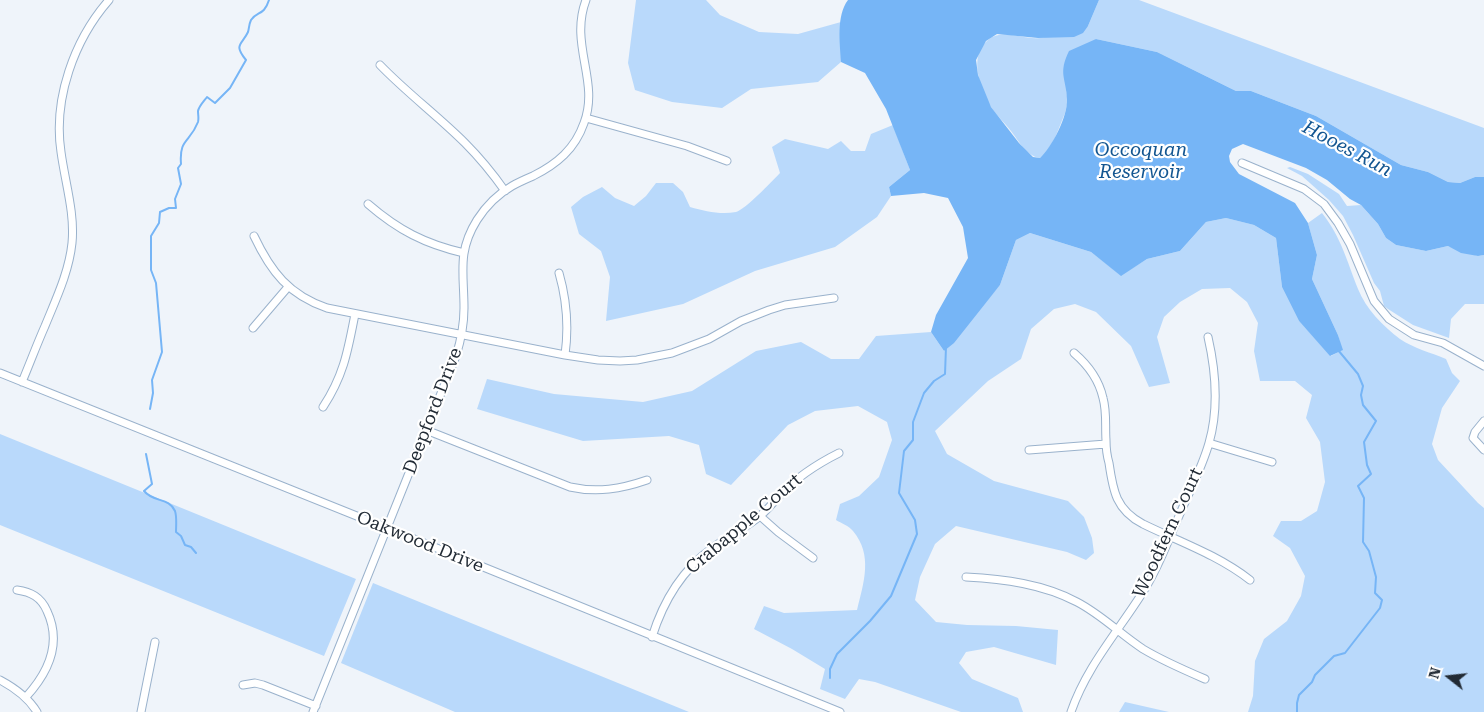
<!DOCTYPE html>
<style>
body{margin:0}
#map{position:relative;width:1484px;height:712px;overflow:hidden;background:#eff4fa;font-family:"Roboto Serif",serif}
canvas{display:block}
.north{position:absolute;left:1424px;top:652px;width:50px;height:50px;-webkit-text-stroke:4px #fff;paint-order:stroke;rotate:286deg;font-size:14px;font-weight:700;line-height:20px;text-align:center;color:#222b35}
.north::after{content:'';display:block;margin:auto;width:18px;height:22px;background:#222b35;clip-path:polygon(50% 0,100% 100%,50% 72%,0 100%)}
</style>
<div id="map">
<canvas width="1484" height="712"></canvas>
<div class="north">N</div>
</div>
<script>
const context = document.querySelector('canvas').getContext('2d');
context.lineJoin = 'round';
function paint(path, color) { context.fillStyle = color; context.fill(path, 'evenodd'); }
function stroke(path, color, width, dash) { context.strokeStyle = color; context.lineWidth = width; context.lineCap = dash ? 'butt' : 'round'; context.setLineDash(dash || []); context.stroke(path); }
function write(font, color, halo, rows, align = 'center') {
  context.font = font + ' "Roboto Serif",serif'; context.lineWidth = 4.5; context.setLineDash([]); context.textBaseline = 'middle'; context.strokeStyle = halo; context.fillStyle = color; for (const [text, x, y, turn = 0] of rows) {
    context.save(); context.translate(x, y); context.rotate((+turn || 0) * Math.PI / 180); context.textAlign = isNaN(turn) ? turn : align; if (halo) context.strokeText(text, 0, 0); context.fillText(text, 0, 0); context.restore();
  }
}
const green = new Path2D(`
 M636 0H706L720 15 759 32 798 34 841 22V62L818 82 751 89 722 108 672 102 635 90 628 63Z
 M1099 0H1139L1484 128V177H1475L1460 183 1448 182 1428 172 1401 165 1316 116 1251 91H1236L1157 52 1096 39 1066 91 1068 101 1065 113 1055 138 1046 153 1040 158C1026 156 1019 141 1011 131 1005 123 996 115 991 107 980 89 968 56 988 40 1002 28 1022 40 1040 38 1056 36 1072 30 1088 26Z
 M893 125 910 170 889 187 891 196 877 217 835 247 755 271 683 304 606 321 610 277 601 251 579 234 571 207 583 197 602 187 615 198 634 206 646 196 656 183H673L683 192 690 207C705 211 720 215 736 212 746 209 771 182 780 173L772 147 785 139 828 149 841 141 851 151H865L871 134Z
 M1290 167 1308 174 1339 194 1347 206 1361 205 1378 224 1386 238 1396 245 1426 251 1448 246 1478 256 1484 255V304H1465L1451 319 1449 338 1413 325 1388 309 1384 306 1380 291 1374 283 1353 235 1343 216 1329 200 1302 176 1287 168Z
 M1322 213C1341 237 1347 261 1358 289 1366 309 1383 326 1400 339 1413 348 1432 353 1446 359L1452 373 1460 381 1442 408 1432 444 1438 460 1478 503 1484 508V712H1248L1253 696 1255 661 1264 639 1287 621 1301 596 1305 576 1290 548 1273 536 1281 521H1301L1317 511 1325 482 1320 442 1306 418 1312 395 1295 381H1260L1254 351 1258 323 1247 302 1230 288 1202 289 1180 302 1164 317 1157 337 1170 383 1149 387 1131 346 1096 312 1075 304 1054 309 1031 329 1021 359 988 381 935 431 947 454 994 481 1068 501 1084 517 1092 538 1094 553 1086 560 1067 552 956 526 935 544 920 577 915 600 936 622 967 625 1016 626 1058 630 1056 665 994 647 966 652 959 663 972 679 1018 698 1023 712H961L875 682 859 679 845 699 820 689 825 669 792 649 754 629 764 606 784 613 857 610C864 582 873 555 853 531 849 526 841 523 836 520L840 504 859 496 879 477 892 440 887 422 858 406 815 411 788 425 731 485 706 474 699 445 669 436 583 441 477 409 487 379 554 394 643 402 692 391 756 351 801 342 831 359H859L876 336 931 332 944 351 1000 285 1016 240 1030 233 1091 252 1121 275 1147 259 1180 251 1206 222 1226 218 1254 225 1276 238 1282 287 1299 321 1331 356 1342 350 1338 335 1312 279 1317 255 1308 223Z
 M0 434 356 579 324 656 0 525Z
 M373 583 689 712H455L341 663Z
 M1125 702 1169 712H1119Z`);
const water = new Path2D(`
 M848 0H1099L1088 26 1083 33 1074 37 1038 38 997 34 986 41 976 60 978 75 991 107 1019 143 1033 157 1040 158C1052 147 1068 116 1067 99 1066 77 1058 74 1069 51L1096 39 1157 52 1236 91H1251L1316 116 1401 165 1428 172 1448 182 1460 183 1475 177H1484V255L1478 256 1461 253 1448 246 1426 251 1396 245 1386 238 1378 224 1361 205 1350 199 1327 180 1306 168 1243 144 1232 149 1229 156 1230 162 1239 174 1295 203 1308 223 1317 255 1312 279 1338 335 1343 350 1330 356 1299 321 1282 287 1276 238 1254 225 1226 218 1206 222 1180 251 1147 259 1121 276 1091 252 1030 233 1016 240 1000 285 954 343 944 351 931 332 936 315 968 258 963 227 948 198 924 193 891 196 889 187 910 170 886 109 865 73 841 62C840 43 836 16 848 0Z`);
const stream = new Path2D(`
 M150 409 153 393 152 380 162 352 156 283 151 270V236L159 223 160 212 169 208H176L175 199 181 184 178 168 181 164C179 138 190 143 198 122 199 118 198 115 198 111 199 106 204 101 207 97L215 103 230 88 246 60C233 44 242 45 248 32 249 29 249 24 251 20 257 11 264 16 269 0
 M146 454 152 484 144 491C154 503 169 497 175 511 177 517 176 526 176 532L181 536 185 545 191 547 196 553
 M830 678V669L837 654 870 621 891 596 917 534 915 520 899 493 904 451 913 440V422L924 393 934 381 945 374 946 347
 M1297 712V703L1299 695 1312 682 1315 675 1334 656 1345 653 1380 608 1382 600 1375 593 1376 577 1369 551 1363 542 1364 498 1358 486 1371 474 1367 465 1364 442 1376 421 1363 405 1361 395 1363 386 1358 374 1338 350`);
const minor = new Path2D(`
 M380 65C407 93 438 116 465 143 480 158 493 174 505 191
 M586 118 687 146 727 161
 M1242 163 1304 189 1324 204 1338 223 1350 244 1374 301 1389 319 1414 335 1443 343 1484 366
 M368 204C398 230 425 244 464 253
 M254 236C271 272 289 295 327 308L565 355 598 360 620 361 637 360 672 353 709 339 741 321 769 310 785 305 834 298
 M559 273C567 301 569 326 565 355
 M253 328 288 287
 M1074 353C1088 365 1099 380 1103 398 1107 412 1105 426 1106 440 1106 448 1107 456 1109 463 1113 491 1116 510 1143 524 1180 542 1218 555 1250 580
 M0 373 439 549 840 712
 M22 382C30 363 37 344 45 326 56 299 69 272 72 243 75 213 65 182 61 152 53 99 74 40 109 0
 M323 407C344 375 348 350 355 314
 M1484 421 1475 432 1473 438 1484 450
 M426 430 570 487C597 493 621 489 647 480
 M1209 443 1272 462
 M1029 450 1106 444
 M760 516 778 532 813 558
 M966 577C1004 579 1043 584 1077 602 1102 615 1120 634 1143 649 1163 661 1184 670 1205 679
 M17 590C31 592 41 597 47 611 62 643 48 673 26 697
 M652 637C663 602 681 571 711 549 727 537 746 528 761 515 768 509 774 502 780 495 797 477 817 464 839 453
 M0 680C15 688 28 697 37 712
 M243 685 255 683 263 685 316 706
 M141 712 155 642
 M313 712 456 356C461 340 464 325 464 308 464 273 457 252 477 220 486 206 498 194 512 186 519 182 526 179 533 176 557 164 575 149 584 123 600 81 569 45 586 0
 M1071 712C1086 668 1116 634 1141 595 1157 571 1167 543 1179 516 1189 492 1202 468 1209 443 1219 408 1216 372 1208 337`);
const streetNames = [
 ["Deepford Drive",433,411,-69],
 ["Crabapple Court",744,524,-40],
 ["Woodfern Court",1168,533,-65],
 ["Oakwood Drive",420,542,22]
];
const waterNames = [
 ["Hooes Run",1347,149,28],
 ["Occoquan",1141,150],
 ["Reservoir",1141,172]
];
paint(green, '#b9d9fb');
paint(water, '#76b5f6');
stroke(stream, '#76b5f6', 2);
stroke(minor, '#9ab2cc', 9);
stroke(minor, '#fff', 7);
write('18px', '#222b35', '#fff', streetNames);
write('italic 19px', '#135691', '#fff', waterNames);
</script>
